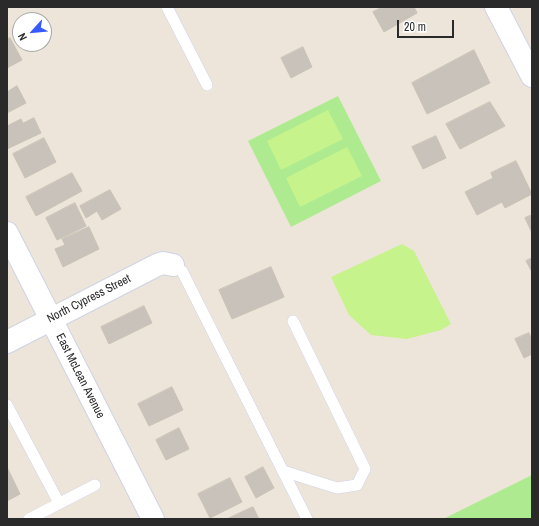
<!DOCTYPE html>
<style>
body{margin:0}
#map{position:relative;width:539px;height:526px;overflow:hidden;background:#eee5da;font-family:"Archivo Narrow",sans-serif}
canvas{display:block}
.frame{position:absolute;inset:0;border:8px solid #2a2a2a;pointer-events:none}
.north{position:absolute;left:12px;top:12px;width:40px;height:40px;box-sizing:border-box;background:#fff;border:1px solid #aaa;border-radius:50%;rotate:243deg;font-size:11px;font-weight:700;line-height:16px;text-align:center;color:#2a2a2a}
.north::after{content:'';display:block;margin:auto;width:14px;height:18px;background:#365aff;clip-path:polygon(50% 0,100% 100%,50% 72%,0 100%)}
.scale{position:absolute;left:397px;top:20px;width:57px;height:18px;box-sizing:border-box;border:2px solid #2a2a2a;border-top:0;padding-left:5px;font-size:12px;line-height:14px;white-space:nowrap;color:#2a2a2a;-webkit-text-stroke:3px #fff;paint-order:stroke}
</style>
<div id="map">
<canvas width="539" height="526"></canvas>
<div class="frame"></div>
<div class="north">N</div>
<div class="scale">20 m</div>
</div>
<script>
const context = document.querySelector('canvas').getContext('2d');
context.lineJoin = 'round';
function paint(path, color) { context.fillStyle = color; context.fill(path, 'evenodd'); }
function stroke(path, color, width, dash) { context.strokeStyle = color; context.lineWidth = width; context.lineCap = dash ? 'butt' : 'round'; context.setLineDash(dash || []); context.stroke(path); }
function write(font, color, halo, rows, align = 'center') {
  context.font = font + ' "Archivo Narrow",sans-serif'; context.lineWidth = 4; context.setLineDash([]); context.textBaseline = 'middle'; context.strokeStyle = halo; context.fillStyle = color; for (const [text, x, y, turn = 0] of rows) {
    context.save(); context.translate(x, y); context.rotate((+turn || 0) * Math.PI / 180); context.textAlign = isNaN(turn) ? turn : align; if (halo) context.strokeText(text, 0, 0); context.fillText(text, 0, 0); context.restore();
  }
}
const green = new Path2D(`
 M338 96 381 181 291 227 248 141Z
 M532 475V519H443Z`);
const pitch = new Path2D(`
 M328 110 343 139 281 170 267 141Z
 M347 147 362 176 300 207 286 178Z
 M402 244 414 251 451 324 441 330 407 339 371 335 349 315 331 277Z`);
const building = new Path2D(`
 M383 7H414L417 13 384 32 373 12Z
 M10 38 22 60 7 68V39Z
 M303 47 312 67 291 78 281 58Z
 M474 50 490 83 427 114 412 83Z
 M17 86 26 103 7 113V90L8 91Z
 M490 102 505 126 460 149 446 124Z
 M34 118 41 133 7 149V126L21 119 23 123Z
 M436 136 446 158 423 169 412 147Z
 M44 138 56 162 25 178 13 154Z
 M516 161 532 194 505 208 502 202 477 215 465 192 493 178 491 173Z
 M72 173 82 191 36 216 26 197Z
 M110 190 121 209 102 220 97 211 86 218 80 206Z
 M75 203 86 226 57 240 46 218Z
 M532 215V233L525 218Z
 M89 227 99 249 63 267 55 249 65 245 62 239Z
 M532 258V272L526 261Z
 M271 267 284 297 232 319 219 290Z
 M144 306 152 323 109 344 101 327Z
 M529 333 532 340V354L524 358 515 339Z
 M172 387 183 410 149 426 138 404Z
 M179 428 189 449 166 460 156 440Z
 M7 467 20 494 7 501Z
 M263 467 274 488 256 498 245 477Z
 M230 478 242 502 210 518 198 494Z
 M253 507 259 519H227Z`);
const lane = new Path2D(`
 M167 7 207 85
 M173 265 182 271 307 519
 M7 405 59 503
 M283 471 337 488 357 485 365 469 293 321
 M29 519 95 485`);
const street = new Path2D(`
 M496 7 532 76
 M7 233 153 519
 M7 342 157 265 163 263 173 265`);
const streetNames = [
 ["North Cypress Street",89,299,-27],
 ["East McLean Avenue",80,376,63]
];
paint(green, '#aeeb90');
paint(pitch, '#c6f38b');
paint(building, '#c9c2ba');
stroke(building, '#c9c2b4', 1);
stroke(lane, '#cfd3e5', 12);
stroke(street, '#cfd3e5', 24);
stroke(lane, '#fff', 11);
stroke(street, '#fff', 22);
write('12px', '#2a2a2a', '#fff', streetNames);
</script>
